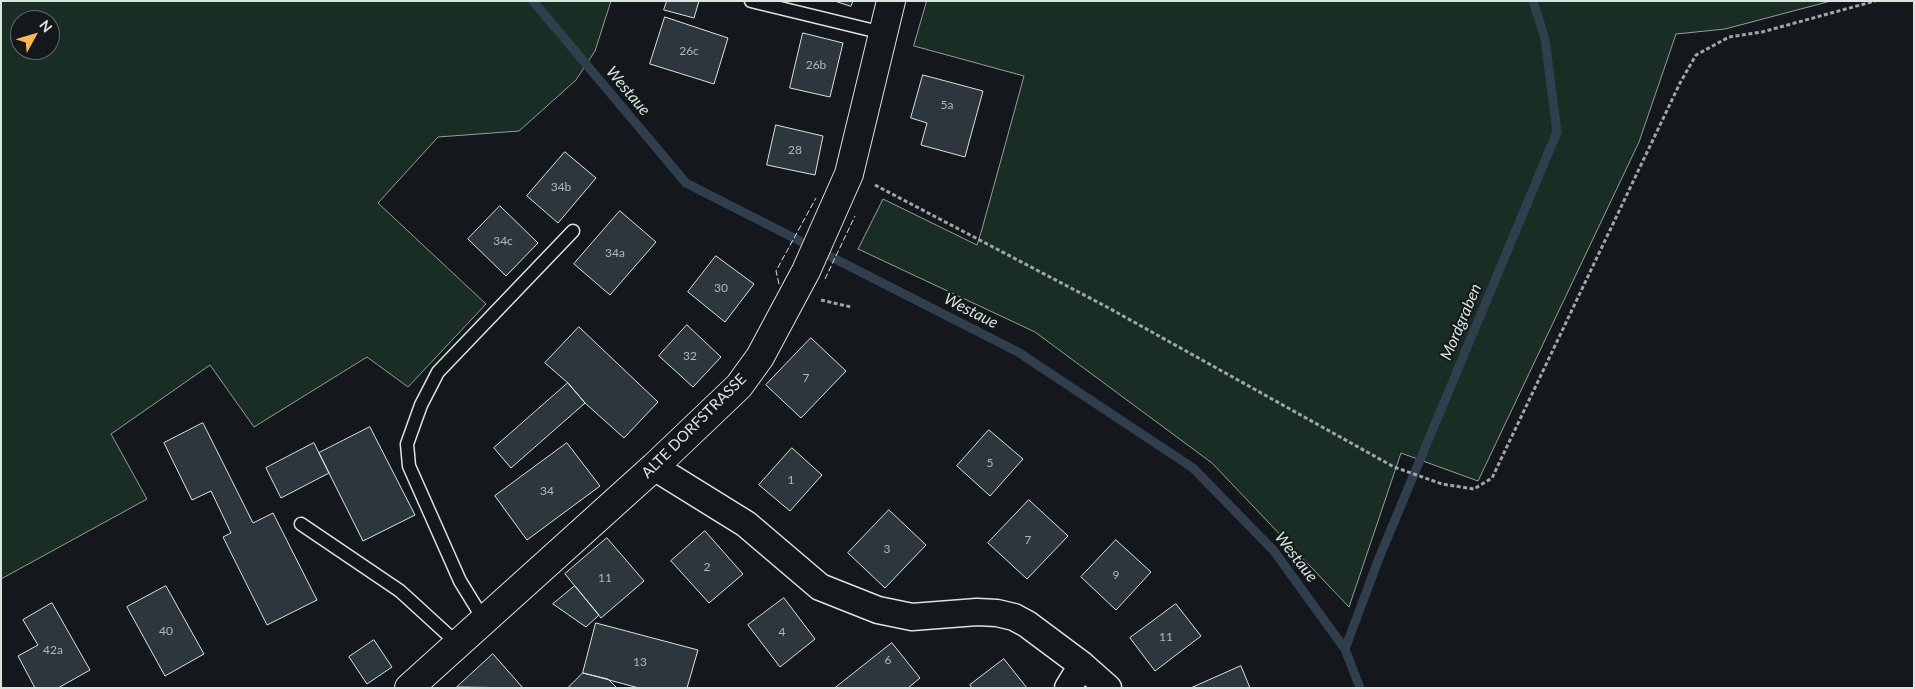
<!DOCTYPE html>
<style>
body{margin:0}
#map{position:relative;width:1915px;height:689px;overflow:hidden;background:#14181c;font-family:Lato,sans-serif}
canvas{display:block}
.frame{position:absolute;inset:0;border:2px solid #d8e6dc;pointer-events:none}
.north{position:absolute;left:10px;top:10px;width:50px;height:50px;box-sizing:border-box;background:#14181c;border:1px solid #626a69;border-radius:50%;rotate:51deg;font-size:14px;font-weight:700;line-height:20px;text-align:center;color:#d8e6dc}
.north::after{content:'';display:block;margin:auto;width:18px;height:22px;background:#ffb74d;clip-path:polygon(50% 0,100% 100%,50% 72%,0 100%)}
</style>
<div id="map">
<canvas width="1915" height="689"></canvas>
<div class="frame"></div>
<div class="north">N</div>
</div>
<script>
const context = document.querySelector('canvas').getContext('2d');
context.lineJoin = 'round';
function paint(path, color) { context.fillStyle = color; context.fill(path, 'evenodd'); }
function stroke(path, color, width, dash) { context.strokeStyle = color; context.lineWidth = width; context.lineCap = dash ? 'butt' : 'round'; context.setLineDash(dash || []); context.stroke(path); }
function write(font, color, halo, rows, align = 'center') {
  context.font = font + ' Lato,sans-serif'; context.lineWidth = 4; context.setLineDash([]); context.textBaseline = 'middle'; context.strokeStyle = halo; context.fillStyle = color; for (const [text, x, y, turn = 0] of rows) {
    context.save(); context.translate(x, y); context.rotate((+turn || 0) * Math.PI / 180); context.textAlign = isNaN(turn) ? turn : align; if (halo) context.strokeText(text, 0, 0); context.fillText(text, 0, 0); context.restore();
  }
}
const green = new Path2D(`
 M1 1H611L595 51 576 80 519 131 438 137 378 203 486 304 408 387 367 357 254 427 210 365 111 434 147 499 1 579ZM20 20H50V50H20Z
 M927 1H1831L1725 29 1676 34 1639 142 1478 481 1401 453 1349 607 1212 463 1035 332 858 249 883 199 977 245 982 229 1024 76 914 46Z`);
const stream = new Path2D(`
 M533 1 686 183 1018 352 1193 468 1274 551 1345 649 1360 688
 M1345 649 1379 558 1557 132 1545 39 1533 1`);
const building = new Path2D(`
 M667 1H699L694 18 664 10Z
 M835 1H853L851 6Z
 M665 17 728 38 714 84 650 64Z
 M803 33 843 43 830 97 790 88Z
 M923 75 983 91 965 157 921 145 927 123 911 118Z
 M776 125 823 136 815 175 767 165Z
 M565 152 596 178 558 223 527 196Z
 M500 206 538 243 506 276 468 239Z
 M620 211 656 242 610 295 574 264Z
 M716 256 754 284 725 322 688 292Z
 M687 325 721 357 693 387 659 356Z
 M579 327 658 402 624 438 585 403 568 383 545 363Z
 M811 338 846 371 801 418 766 385Z
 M568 383 585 403 511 468 494 448Z
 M203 423 253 523 273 513 317 600 267 625 223 537 231 533 211 491 192 500 164 443Z
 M370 427 415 515 363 541 319 453Z
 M989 430 1023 459 990 496 957 466Z
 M314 443 329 473 281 498 266 468Z
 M567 443 600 486 527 540 495 496Z
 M792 448 822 475 790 511 759 485Z
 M1029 500 1068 536 1027 579 988 543Z
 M889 510 926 545 885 588 848 553Z
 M705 531 743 574 709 603 671 561Z
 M607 538 644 581 601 618 565 574Z
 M1116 540 1151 572 1116 610 1081 577Z
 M166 586 204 654 165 676 127 607Z
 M575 586 599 615 586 627 553 604Z
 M784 598 815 639 780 667 748 625Z
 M52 603 90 670 58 688H35L18 656 38 645 23 620Z
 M1176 604 1201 636 1155 671 1130 638Z
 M596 623 698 650 687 688H639L583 673Z
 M374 640 392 667 367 684 349 657Z
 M892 643 920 678 908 688H835Z
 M493 654 523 688 457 687Z
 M1004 659 1027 688H972L970 685Z
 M1241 666 1250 688H1191Z
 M583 673 608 679 617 688H568Z`);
const path = new Path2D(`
 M875 185 1107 307 1394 467 1442 484 1474 489 1492 478 1680 83 1696 55 1729 37 1762 32 1875 1
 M821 300 851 307`);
const service = new Path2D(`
 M751 1 883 33
 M301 524 400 591 458 644
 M484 620 460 581 409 466 407 444 421 405 438 372 573 231`);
const minor = new Path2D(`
 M654 467 746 524 820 587 878 610 912 617 977 612 997 613 1014 617 1027 624 1082 665 1108 688
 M1068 688 1082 665`);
const tertiary = new Path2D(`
 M409 688 654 467 739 386 760 357 806 271 849 174 891 1`);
const fence = new Path2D(`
 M825 279 855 216
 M779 284 776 271 816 198`);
const numberNames = [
 ["26c",689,51],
 ["26b",816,65],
 ["5a",947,105],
 ["28",795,150],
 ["34b",561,187],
 ["34c",503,241],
 ["34a",615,253],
 ["30",721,288],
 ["32",690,356],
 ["7",806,378],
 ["5",990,463],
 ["1",791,480],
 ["34",547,491],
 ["7",1028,540],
 ["3",887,549],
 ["2",707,567],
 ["9",1116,575],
 ["11",605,578],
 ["40",166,631],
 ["4",782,632],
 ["11",1166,637],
 ["42a",53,650],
 ["6",888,660],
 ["13",640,662]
];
const streetNames = [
 ["ALTE DORFSTRASSE",694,426,-45]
];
const waterNames = [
 ["Westaue",628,91,50],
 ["Westaue",971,311,27],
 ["Mordgraben",1461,322,-67],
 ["Westaue",1296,557,52]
];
paint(green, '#1a2d24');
stroke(green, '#939e99', 1);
stroke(stream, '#2f3f4d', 9);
paint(building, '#2c363c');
stroke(building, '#d8e6dc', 1);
stroke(service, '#d8e6dc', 15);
stroke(minor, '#d8e6dc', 29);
stroke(tertiary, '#d8e6dc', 30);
stroke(path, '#9da8a2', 3, [4, 2.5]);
stroke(service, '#14181c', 12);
stroke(minor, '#14181c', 26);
stroke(tertiary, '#14181c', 28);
stroke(fence, '#d8e6dc', 1, [6, 2.5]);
write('12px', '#adbab4', null, numberNames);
write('15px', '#d8e6dc', '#14181c', streetNames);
write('italic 16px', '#d8e6dc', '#14181c', waterNames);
</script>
